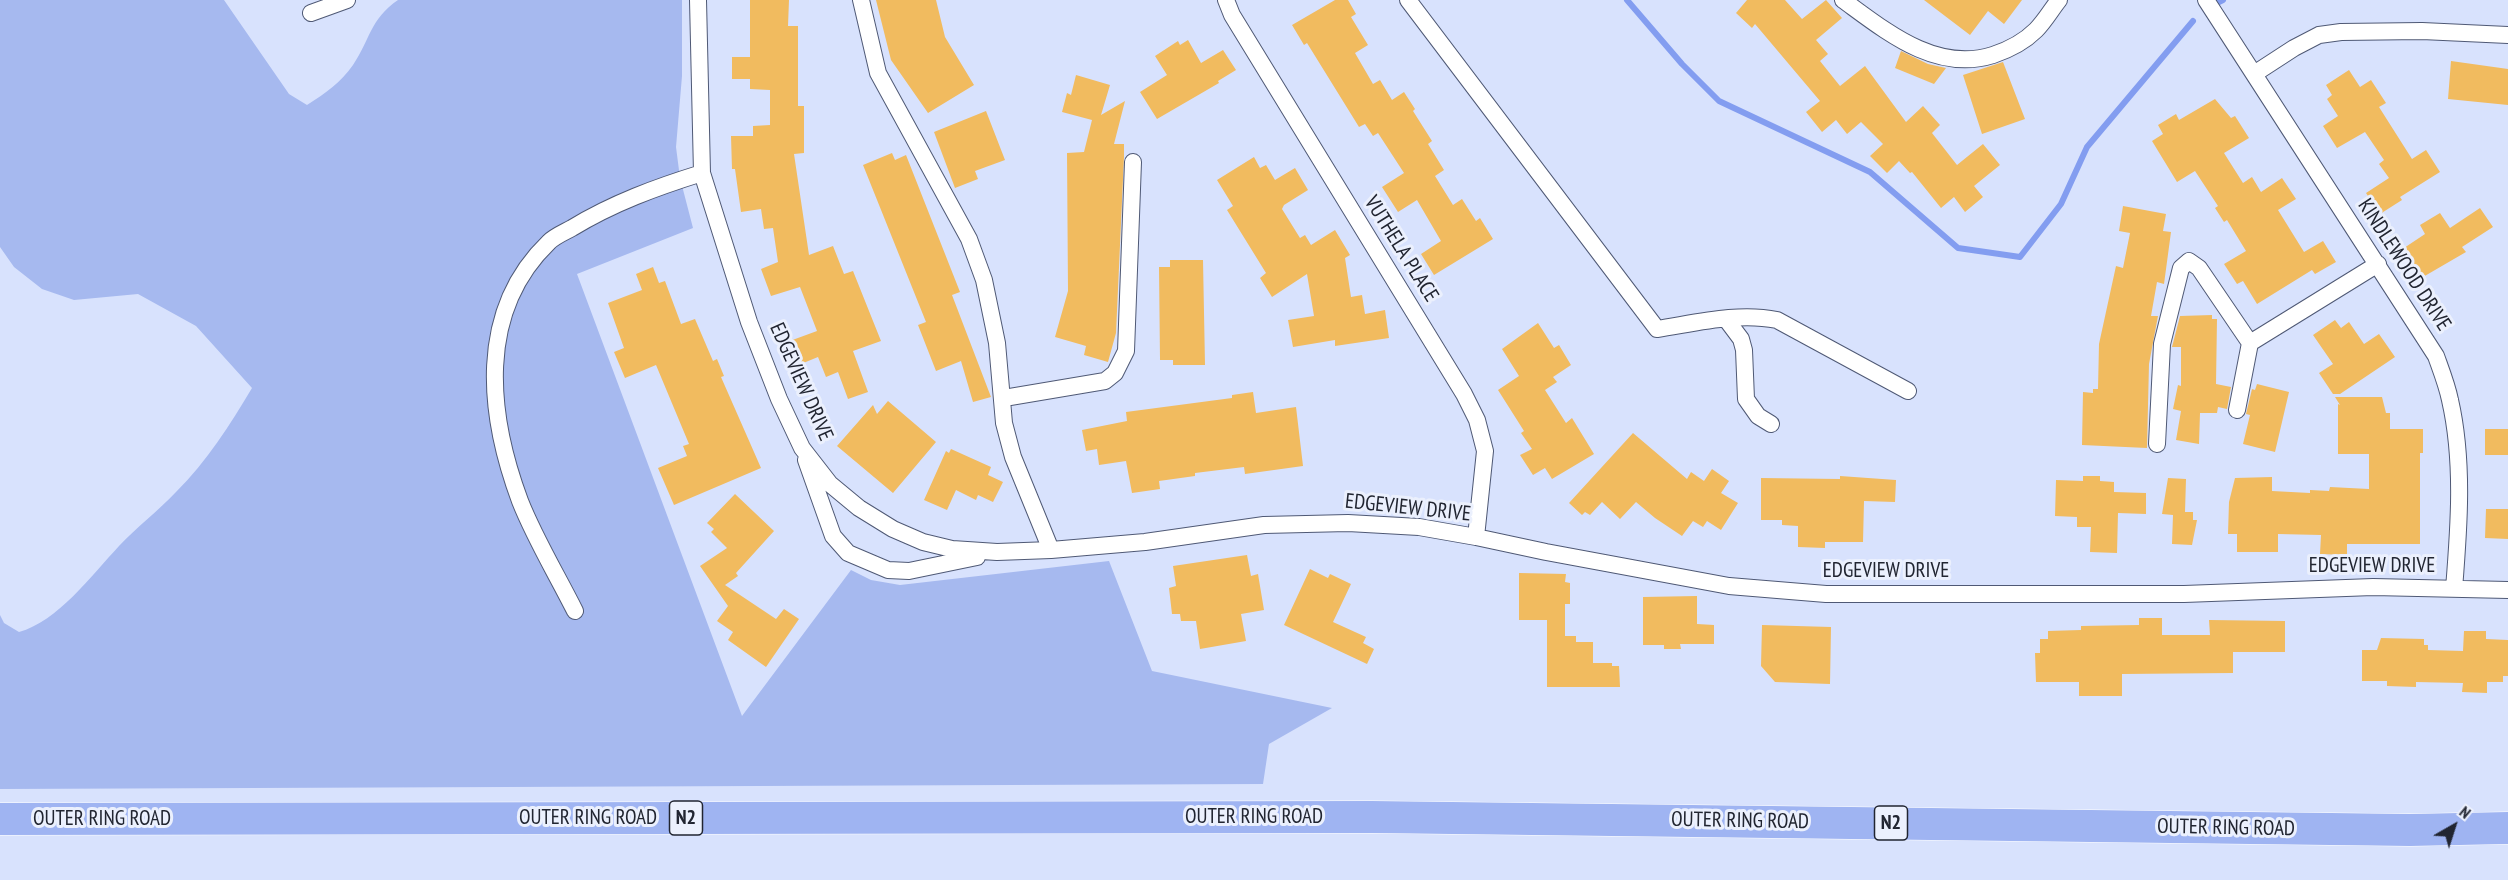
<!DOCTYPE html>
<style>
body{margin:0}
#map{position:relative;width:2508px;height:880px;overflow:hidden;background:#d8e2fd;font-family:"PT Sans Narrow",sans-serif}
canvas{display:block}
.north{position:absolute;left:2424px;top:796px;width:60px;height:60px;-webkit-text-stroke:4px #ebf0fd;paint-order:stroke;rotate:39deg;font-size:16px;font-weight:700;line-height:24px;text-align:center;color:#212531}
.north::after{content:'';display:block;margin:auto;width:21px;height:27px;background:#212531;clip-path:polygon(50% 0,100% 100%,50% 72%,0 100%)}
</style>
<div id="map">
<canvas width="2508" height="880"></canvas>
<div class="north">N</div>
</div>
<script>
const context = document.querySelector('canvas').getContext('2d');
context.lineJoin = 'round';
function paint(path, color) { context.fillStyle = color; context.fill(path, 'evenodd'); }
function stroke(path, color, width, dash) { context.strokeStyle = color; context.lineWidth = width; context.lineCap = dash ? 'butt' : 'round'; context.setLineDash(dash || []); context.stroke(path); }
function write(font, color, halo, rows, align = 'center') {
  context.font = font + ' "PT Sans Narrow",sans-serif'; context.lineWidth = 6; context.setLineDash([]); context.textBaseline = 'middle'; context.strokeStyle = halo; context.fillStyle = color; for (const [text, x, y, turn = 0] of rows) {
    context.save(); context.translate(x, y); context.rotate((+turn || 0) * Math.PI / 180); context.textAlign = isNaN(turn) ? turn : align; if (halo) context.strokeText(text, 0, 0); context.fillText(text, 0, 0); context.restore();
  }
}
const green = new Path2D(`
 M0 0H224L289 94 307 105C326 93 340 83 353 65 370 40 370 19 398 0H682V76L676 147 680 178 693 228 577 274 742 716 851 570 871 580 900 585 1109 561 1152 671 1332 708 1269 744 1263 784 0 789V615L4 623 19 632C57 622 92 575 119 546 137 527 158 511 176 492 207 461 230 425 252 388L196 326 138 294 74 300 42 289 14 267 0 247Z`);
const stream = new Path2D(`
 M1627 0 1682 64 1719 101 1870 172 1958 248 2020 257 2061 204 2087 147 2193 21
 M2219 2 2223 0`);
const building = new Path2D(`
 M750 0H789L788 26H798V106H804V153L794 154 809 255 833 246 844 274 853 271 881 341 853 351 868 392 848 399 838 372 826 377 818 357 796 366 787 342 817 331 800 287 771 296 761 269 778 262 773 228 764 229 761 209 741 212 735 169H732L731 136H753V126L770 125V90L750 89V79H732V57H750Z
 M876 0H936L945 37 974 85 928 113 891 60Z
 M1335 0H1348L1356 14 1351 17 1368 45 1355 53 1373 84 1380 80 1392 100 1404 92 1415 109 1413 111 1432 141 1428 144 1444 170 1435 176 1453 205 1462 199 1476 221 1480 218 1493 239 1434 275 1421 254 1441 241 1417 200 1398 212 1382 187 1404 173 1378 133 1373 136 1365 124 1359 127 1307 43 1304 45 1292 25Z
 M1747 0H1785L1802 19 1826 0 1842 18 1816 40 1828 54 1820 61 1840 86 1865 66 1906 122 1923 106 1940 125 1932 133 1957 165 1983 144 2000 165 1974 186 1983 197 1965 212 1954 197 1941 208 1912 172 1910 173 1899 161 1887 173 1870 156 1883 144 1861 122 1847 134 1836 120 1822 132 1806 112 1820 101 1755 24 1752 28 1736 13Z
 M1924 0H2022L2004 24 1988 11 1970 35Z
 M1188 40 1201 63 1223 50 1236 70 1218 81 1219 83 1157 119 1140 92 1167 75 1155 56 1178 41 1180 45Z
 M1901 51 1928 64 1946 68 1934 84 1895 68Z
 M2451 61 2508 69V105L2448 99Z
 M2003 62 2025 119 1982 134 1963 75Z
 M2349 70 2360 87 2371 80 2386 103 2379 107 2412 159 2426 150 2440 172 2400 197 2402 200 2380 214 2366 193 2389 178 2379 164 2384 160 2365 132 2337 148 2323 126 2338 116 2327 99 2332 95 2326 85Z
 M1076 75 1110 85 1101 115 1125 101 1114 144H1124V157L1116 333 1108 362 1084 355 1086 346 1055 337 1068 291 1067 153 1084 152 1092 120 1062 112 1067 93 1071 95Z
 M2215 99 2231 118 2235 116 2249 138 2224 153 2243 183 2252 177 2261 192 2282 178 2296 199 2278 210 2304 252 2323 241 2336 262 2315 274 2312 270 2257 304 2243 281 2237 284 2224 264 2246 251 2227 220 2224 222 2215 208 2218 206 2195 171 2177 182 2152 141 2163 134 2158 125 2176 114 2179 120Z
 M986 111 1005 160 975 171 978 179 955 188 934 132Z
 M892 153 895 160 906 155 919 188 960 292 952 295 991 397 973 402 961 361 936 371 918 325 926 322 863 165Z
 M1254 157 1260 168 1266 165 1275 180 1295 168 1308 190 1284 205 1282 209 1300 238 1305 235 1311 245 1335 230 1350 255 1345 258 1351 297 1362 295 1365 314 1385 310 1389 338 1335 346V340L1293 347 1288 320 1314 316 1307 274 1272 297 1260 278 1266 273 1227 210 1233 206 1217 180Z
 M2123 206 2166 214 2163 231 2171 232 2164 284 2157 282 2151 316H2158L2149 364 2147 448 2082 445 2083 392 2093 393V389H2098L2099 344 2116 266 2123 268 2130 233 2119 231Z
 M2480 208 2493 227 2462 247 2466 252 2423 277 2404 248 2425 234 2420 225 2440 213 2450 228Z
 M1170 260H1203L1205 365H1173V360H1160L1159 267H1170Z
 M653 267 659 283 665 281 681 324 695 319 713 361 717 359 724 376 721 377 761 468 674 505 658 468 687 456 683 446 689 444 656 365 625 378 614 352 624 348 608 303 642 290 636 274Z
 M2212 315V319H2217L2216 384 2231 387 2227 409 2218 407 2217 413H2200L2199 444 2176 440 2181 411 2173 409 2178 385 2181 386V347H2172L2180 316Z
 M2335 320 2341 328 2349 322 2364 344 2379 334 2395 357 2340 394H2333L2319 373 2333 364 2313 335Z
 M1538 323 1554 348 1559 345 1571 365 1553 377 1557 382 1545 390 1566 423 1572 418 1594 454 1552 479 1545 468 1533 475 1520 455 1532 449 1521 433 1524 431 1498 390 1519 376 1502 349Z
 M2257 384 2289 392 2275 452 2243 444 2250 415 2246 414 2252 389 2255 390Z
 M1253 392 1256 413 1296 407 1303 466 1245 474 1244 467 1195 473V476L1159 481 1160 489 1132 493 1126 461 1099 465 1097 449 1086 451 1082 430 1127 421 1126 412 1232 398V395Z
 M2335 397H2382L2386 413H2390V429H2423V453H2420V544H2347V555L2320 554 2321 535 2278 534V552H2237V534H2228L2229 502 2235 478 2272 477V491L2310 493V490L2329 491 2330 487 2369 489V454H2338V404L2340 405Z
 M888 401 936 442 893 493 837 446 873 405 877 414Z
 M2485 429H2508V455H2485Z
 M1633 433 1687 479 1691 472 1704 481 1712 469 1729 481 1721 493 1738 503 1721 530 1707 521 1703 527 1693 521 1682 536 1655 518 1636 502 1620 519 1602 502 1590 515 1585 512 1582 515 1569 503Z
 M951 449 991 467 988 475 1003 482 993 502 978 495 976 500 956 490 947 510 924 500 946 451 949 453Z
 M1840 476 1896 480 1895 502 1864 501 1863 542H1825V548L1798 547V526L1782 525V520H1761V478L1840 479Z
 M2083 476H2100V481L2114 482V492L2146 493V514L2118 513 2117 553 2090 552 2091 527H2077V517L2055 516 2056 480 2083 481Z
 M2168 478 2186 479 2185 512H2193V520H2197L2192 545 2172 544 2173 515 2162 514Z
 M735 494 774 531 736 573 738 576 725 585 776 619 784 609 799 619 766 667 728 640 733 632 717 621 728 606 700 566 727 548 711 532 714 529 707 523Z
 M2486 509H2508V539L2485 538Z
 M1247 555 1251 576 1258 574 1264 610 1241 614 1246 641 1200 649 1196 621H1181L1180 614H1172L1169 588 1176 586 1173 566Z
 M1310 569 1328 578 1330 574 1351 584 1333 622 1366 637 1363 643 1374 649 1367 664 1284 625Z
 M1519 573 1566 574 1565 582 1570 583V604H1565V636H1576V642H1593V663H1612V666H1619L1620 687H1547V620H1519Z
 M1697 596V624L1714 625V644H1680L1681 649H1664V645H1643V597Z
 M2139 618H2162V635H2210L2209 620 2285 621V652H2233V673L2122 674V696H2079V682H2036L2035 653H2040V639H2048V631L2081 630V626L2139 625Z
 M1762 625 1831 627 1830 684 1775 682 1761 666Z
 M2464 631H2486V639L2508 640V676H2503V682H2487V693L2462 692 2463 683 2416 682V687L2387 686V681H2362V650H2377L2381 638 2424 639V645H2428V650L2463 651Z`);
const street = new Path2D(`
 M698 0 702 173 749 322 779 399 802 448 830 484 859 508 893 529 923 542 952 549 997 552 1051 550 1145 542 1264 525 1348 523 1419 527 1476 537 1546 552 1729 586 1826 594H2184L2373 587 2508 590
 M861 0 878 73 969 239 984 280 997 343 1004 423 1013 457 1051 550
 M1226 0 1232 15 1464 394 1477 420 1485 451 1476 537
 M1408 0 1657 329C1696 323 1738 312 1777 320L1908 391
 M1843 0C1887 32 1936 73 1993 55 2008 50 2025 41 2036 30 2045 21 2051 10 2059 0
 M2206 0 2436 356C2441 370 2447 385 2450 400 2464 461 2459 527 2454 589
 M311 13 347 0
 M2254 74 2294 48 2319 35 2341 32 2422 31 2508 35
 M1726 319 1741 339 1744 350 1746 399 1758 416 1771 424
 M2250 343 2378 264
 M1004 398 1105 381 1115 373 1126 351 1133 162
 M2157 444 2162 344 2181 268 2189 261 2199 268 2250 343 2237 410
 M806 460 833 536 848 553 888 570 909 571 977 557
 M575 611C557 575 535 539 520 501 488 415 476 312 549 242 555 236 565 232 572 228 613 203 657 187 702 173`);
const highway = new Path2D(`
 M0 819 1372 817 2410 830 2508 828`);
const shields = [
 [686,818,33],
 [1891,823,33]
];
const shieldNames = [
 ["N2",686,818],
 ["N2",1891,823]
];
const streetNames = [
 ["VUTHELA PLACE",1401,249,58],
 ["KINDLEWOOD DRIVE",2404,265,57],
 ["EDGEVIEW DRIVE",801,382,66],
 ["EDGEVIEW DRIVE",1408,508,6],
 ["EDGEVIEW DRIVE",2372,566],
 ["EDGEVIEW DRIVE",1886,571],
 ["OUTER RING ROAD",1254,817],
 ["OUTER RING ROAD",588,818],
 ["OUTER RING ROAD",102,819],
 ["OUTER RING ROAD",1740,821,1],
 ["OUTER RING ROAD",2226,828,1]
];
paint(green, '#a6b9ef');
stroke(stream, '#839df0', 6);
paint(building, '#f1bb5f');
stroke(street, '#4f5975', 18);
stroke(highway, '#fff', 33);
stroke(street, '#fff', 16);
stroke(highway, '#9fb4f2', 32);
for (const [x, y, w] of shields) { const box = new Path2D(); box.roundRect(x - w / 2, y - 17, w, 34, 4.5); context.fillStyle = '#ebf0fd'; context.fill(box); stroke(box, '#212531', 1.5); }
write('bold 20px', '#212531', null, shieldNames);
write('21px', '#212531', '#ebf0fd', streetNames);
</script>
